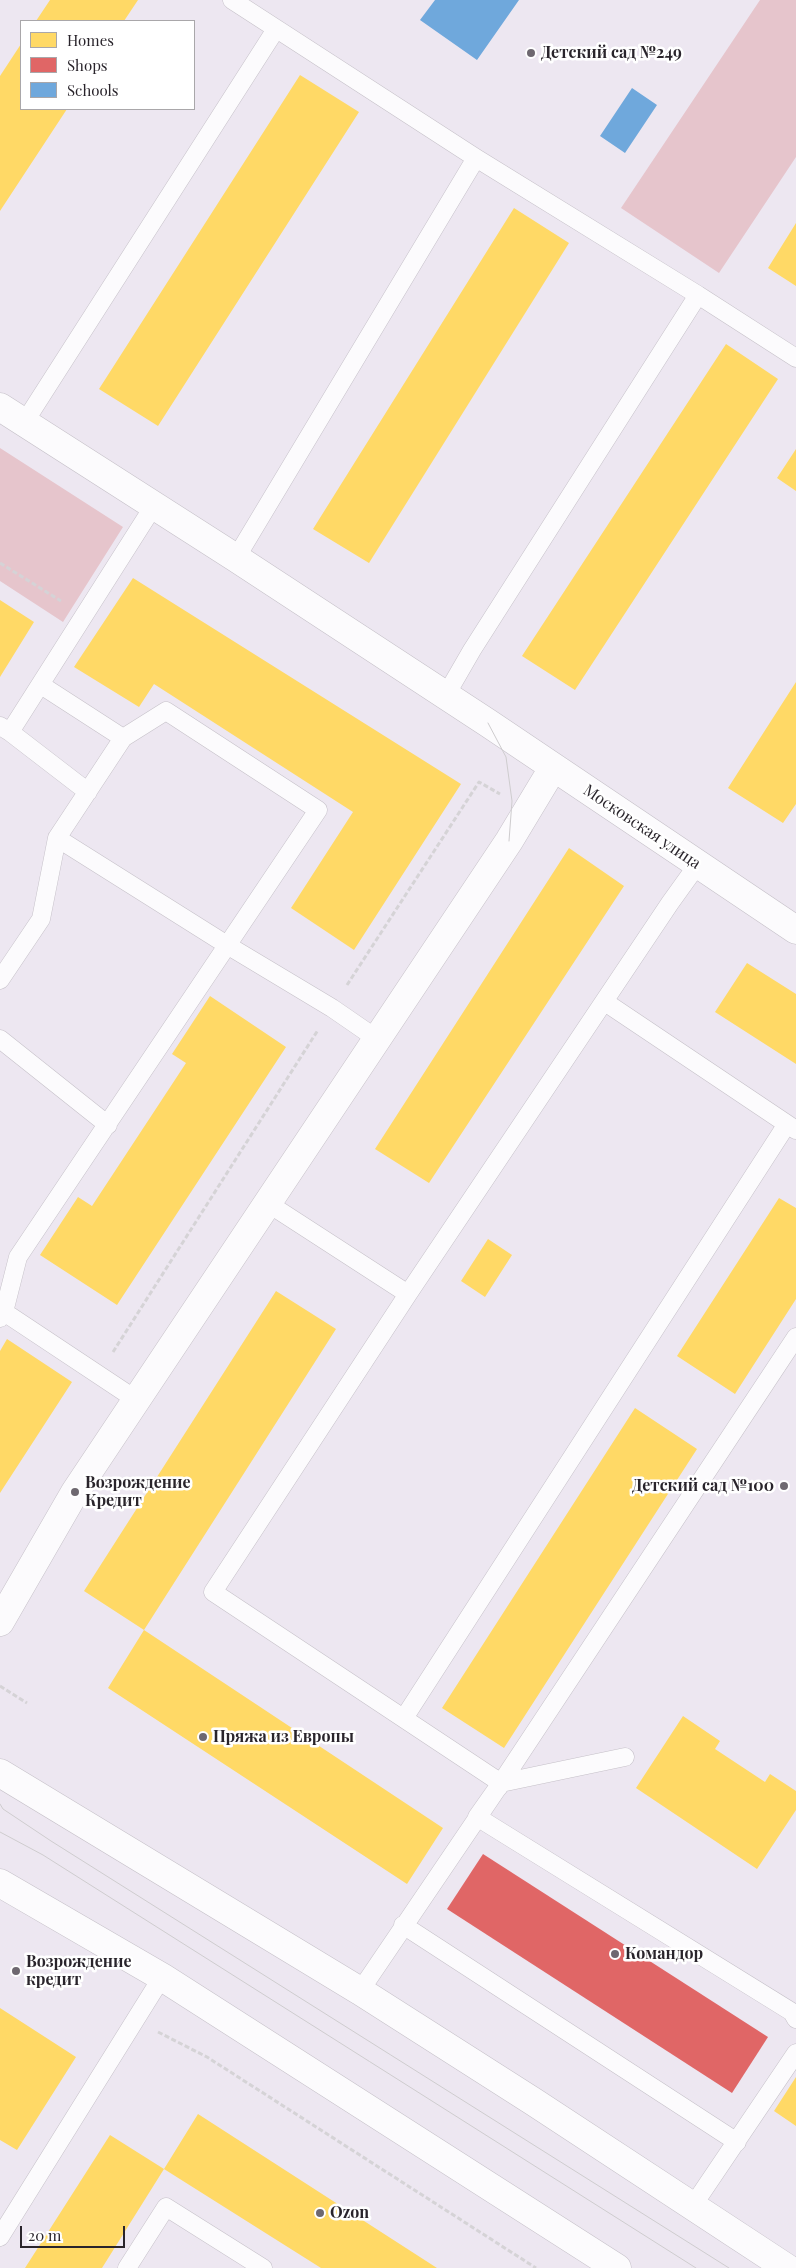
<!DOCTYPE html>
<meta charset="utf-8">
<style>
body{margin:0}
#map{position:relative;width:796px;height:2268px;overflow:hidden;background:#ede7f1;font-family:"Playfair Display",serif}
canvas{display:block}
.legend{position:absolute;left:20px;top:20px;width:175px;height:90px;box-sizing:border-box;background:#fff;border:1px solid #a9a7aa;margin:0;padding:6px 9px;list-style:none;font-size:15px;color:#29242b}
.legend li{display:flex;align-items:center;gap:10px;height:25px}
.legend b{width:25px;border:1px solid #a9a7aa}
.scale{position:absolute;left:20px;top:2226px;width:105px;height:22px;box-sizing:border-box;border:2px solid #29242b;border-top:0;padding-left:6px;font-size:15px;line-height:18px;white-space:nowrap;color:#29242b;-webkit-text-stroke:4px #fff;paint-order:stroke}
</style>
<div id="map">
<canvas width="796" height="2268"></canvas>
<ul class="legend">
<li><b style="height:14px;background:#ffd966"></b>Homes</li>
<li><b style="height:14px;background:#e06666"></b>Shops</li>
<li><b style="height:14px;background:#6fa8dc"></b>Schools</li>
</ul>
<div class="scale">20 m</div>
</div>
<script>
const context = document.querySelector('canvas').getContext('2d');
context.lineJoin = 'round';
function paint(path, color) { context.fillStyle = color; context.fill(path, 'evenodd'); }
function stroke(path, color, width, dash) { context.strokeStyle = color; context.lineWidth = width; context.lineCap = dash ? 'butt' : 'round'; context.setLineDash(dash || []); context.stroke(path); }
function write(font, color, halo, rows, align = 'center') {
  context.font = font + ' "Playfair Display",serif'; context.lineWidth = 5; context.setLineDash([]); context.textBaseline = 'middle'; context.strokeStyle = halo; context.fillStyle = color; for (const [text, x, y, turn = 0] of rows) {
    context.save(); context.translate(x, y); context.rotate((+turn || 0) * Math.PI / 180); context.textAlign = isNaN(turn) ? turn : align; if (halo) context.strokeText(text, 0, 0); context.fillText(text, 0, 0); context.restore();
  }
}
const green = new Path2D(`
 M760 0H796V157L719 273 621 208Z
 M0 448 123 527 63 622 0 581Z`);
const homes = new Path2D(`
 M50 0H138L124 21H36Z
 M21 44V109H67L0 211V76Z
 M300 75 359 112 158 426 99 389Z
 M514 208 569 243 369 563 313 529Z
 M796 223V286L768 268Z
 M726 344 778 379 575 690 522 656Z
 M796 449V491L777 478Z
 M133 578 461 784 354 950 291 908 353 812 154 684 139 707 74 667Z
 M0 600 34 622 0 677Z
 M796 682V804L783 823 728 788Z
 M569 848 624 886 429 1183 375 1149Z
 M747 963 796 994V1064L715 1012Z
 M210 996 286 1047 117 1305 40 1255 78 1197 92 1206 186 1063 172 1054Z
 M779 1198 796 1208V1299L735 1394 677 1356Z
 M488 1239 512 1255 485 1297 461 1281Z
 M276 1291 336 1329 144 1630 443 1828 407 1884 108 1688 144 1630 84 1591Z
 M7 1339 72 1382 0 1493V1351Z
 M635 1408 697 1449 504 1748 442 1708Z
 M683 1716 720 1741 715 1749 765 1782 770 1774 796 1791V1810L757 1869 636 1788Z
 M0 2008 76 2057 17 2150 0 2140Z
 M796 2077V2126L774 2111Z
 M198 2114 437 2268H321L164 2169Z
 M110 2135 164 2169 102 2268H25Z`);
const shops = new Path2D(`
 M483 1854 768 2037 732 2093 447 1909Z`);
const schools = new Path2D(`
 M435 0H519L477 60 420 20Z
 M632 88 657 105 625 153 600 136Z`);
const path = new Path2D(`
 M0 563 61 601
 M347 985 479 782 500 794
 M113 1352 318 1030
 M0 1686 27 1703
 M158 2032 207 2057 536 2268`);
const service = new Path2D(`
 M232 0 476 158 698 295 472 650 446 695
 M698 295 796 358
 M24 423 276 29
 M236 558 476 158
 M41 685 123 738
 M0 726 10 732 153 507
 M10 732 88 792
 M0 980 41 919 57 838
 M605 1002 796 1130
 M0 1039 108 1125
 M269 1204 408 1294
 M4 1312 18 1257 318 810 166 711 123 738 57 838 227 945 332 1008 377 1039
 M0 1318 4 1312 138 1401
 M404 1718 787 1124
 M498 1788 501 1783 625 1757
 M477 1817 501 1783 213 1592 408 1294 670 903 698 864
 M477 1817 792 2012 796 2019
 M403 1925 737 2142
 M360 1991 501 1783 796 1337
 M692 2207 796 2053
 M0 2237 162 1977
 M127 2268 166 2207 263 2268`);
const minor = new Path2D(`
 M0 407 236 558 488 723 796 930
 M0 1622 75 1492 509 841 553 768`);
const trunk = new Path2D(`
 M0 1773 360 1991 534 2102 787 2268
 M0 1883 162 1977 617 2268`);
const tram = new Path2D(`
 M488 723 506 757 512 801 509 841
 M0 1804 3 1809 51 1841 729 2268
 M0 1832 43 1855 696 2268`);
const markers = [
 [531,53,5,"#6e6870"],
 [784,1486,5,"#6e6870"],
 [75,1492,5,"#6e6870"],
 [203,1737,5,"#6e6870"],
 [615,1954,5,"#6e6870"],
 [16,1971,5,"#6e6870"],
 [320,2213,5,"#6e6870"]
];
const poiNames = [
 ["Детский сад №249",541,53],
 ["Возрождение",85,1483],
 ["Кредит",85,1501],
 ["Детский сад №100",774,1486,"right"],
 ["Пряжа из Европы",213,1737],
 ["Командор",625,1954],
 ["Возрождение",26,1962],
 ["кредит",26,1980],
 ["Ozon",330,2213]
];
const streetNames = [
 ["Московская улица",642,827,34]
];
paint(green, '#e6c5cc');
paint(homes, '#ffd966');
paint(shops, '#e06666');
paint(schools, '#6fa8dc');
stroke(service, '#c5c0c8', 19);
stroke(minor, '#c5c0c8', 29);
stroke(trunk, '#c5c0c8', 29);
stroke(path, '#d5d3d6', 3, [5, 2.5]);
stroke(service, '#fcfbfd', 18);
stroke(minor, '#fcfbfd', 28);
stroke(trunk, '#fcfbfd', 28);
stroke(tram, '#ceccce', 1);
for (const [x, y, r, color] of markers) { const dot = new Path2D(); dot.arc(x, y, r, 0, 2 * Math.PI); context.fillStyle = color; context.fill(dot); stroke(dot, '#fff', 2); }
write('bold 16px', '#29242b', '#fff', poiNames, 'left');
write('16px', '#29242b', '#fff', streetNames);
</script>
